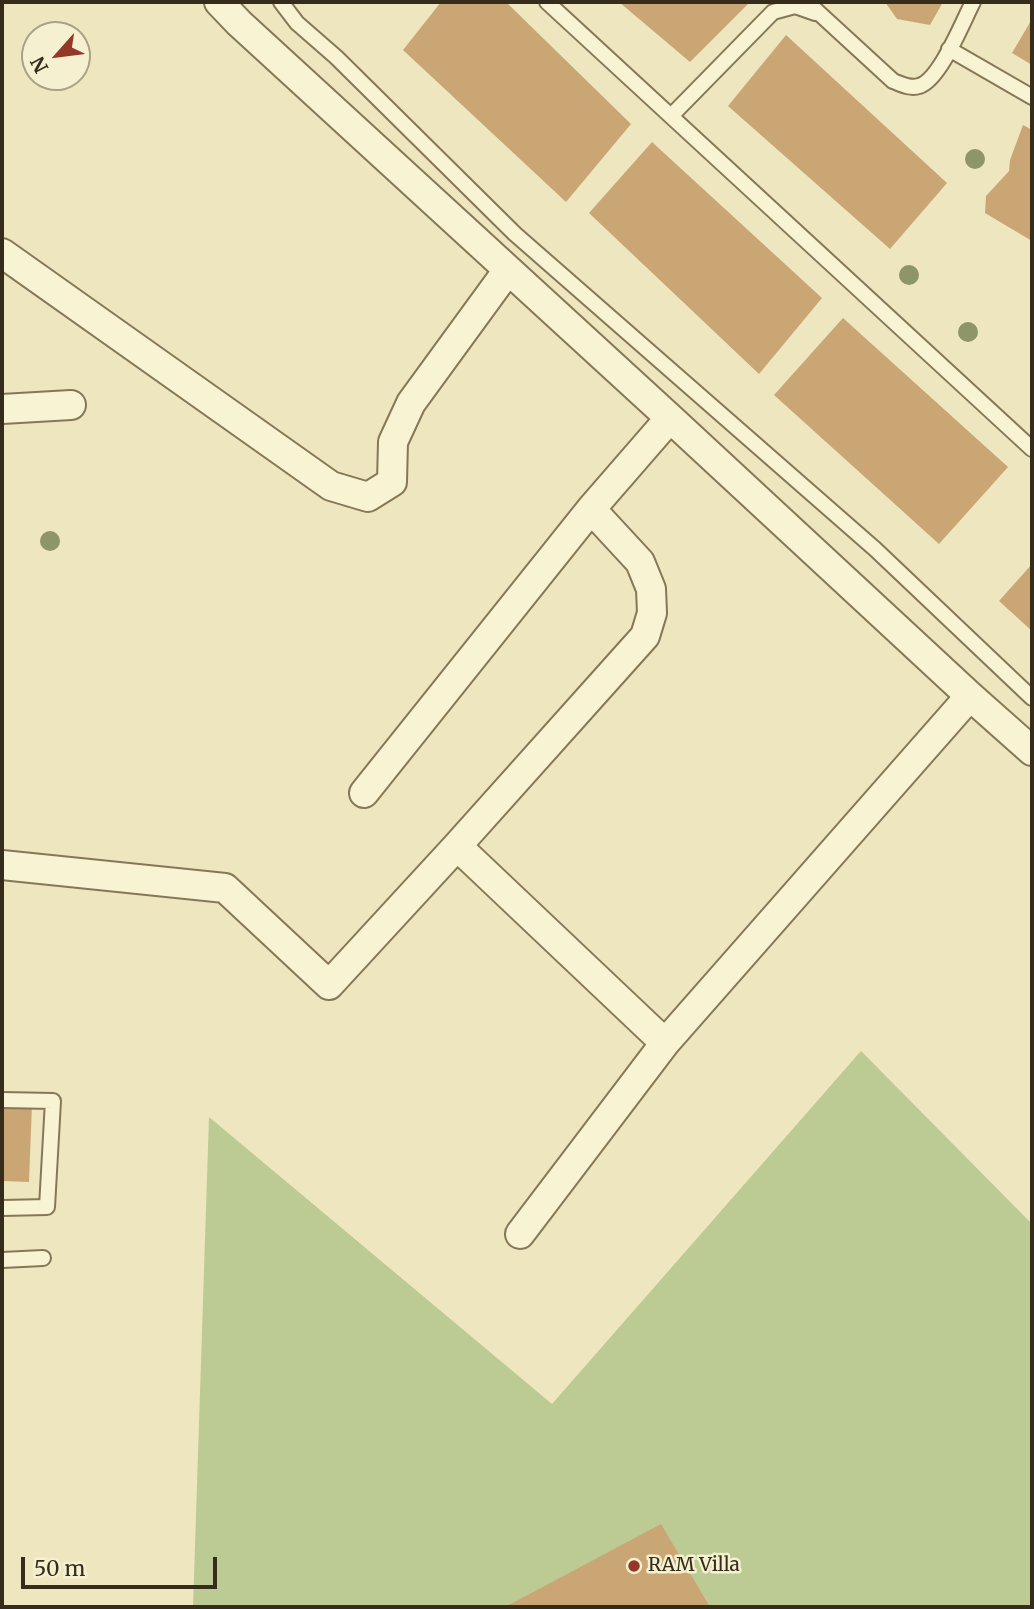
<!DOCTYPE html>
<style>
body{margin:0}
#map{position:relative;width:1034px;height:1609px;overflow:hidden;background:#ede6bf;font-family:Merriweather,serif}
canvas{display:block}
.frame{position:absolute;inset:0;border:4px solid #352c1c;pointer-events:none}
.north{position:absolute;left:21px;top:21px;width:70px;height:70px;box-sizing:border-box;background:#f5f0cf;border:2px solid #a8a287;border-radius:50%;rotate:242deg;font-size:19px;font-weight:700;line-height:28px;text-align:center;color:#352c1c}
.north::after{content:'';display:block;margin:auto;width:24px;height:32px;background:#943828;clip-path:polygon(50% 0,100% 100%,50% 72%,0 100%)}
.scale{position:absolute;left:21px;top:1557px;width:196px;height:32px;box-sizing:border-box;border:4px solid #352c1c;border-top:0;padding-left:9px;font-size:21px;line-height:24px;white-space:nowrap;color:#352c1c;-webkit-text-stroke:5px #f5f0cf;paint-order:stroke}
</style>
<div id="map">
<canvas width="1034" height="1609"></canvas>
<div class="frame"></div>
<div class="north">N</div>
<div class="scale">50 m</div>
</div>
<script>
const context = document.querySelector('canvas').getContext('2d');
context.lineJoin = 'round';
function paint(path, color) { context.fillStyle = color; context.fill(path, 'evenodd'); }
function stroke(path, color, width, dash) { context.strokeStyle = color; context.lineWidth = width; context.lineCap = dash ? 'butt' : 'round'; context.setLineDash(dash || []); context.stroke(path); }
function write(font, color, halo, rows, align = 'center') {
  context.font = font + ' Merriweather,serif'; context.lineWidth = 5; context.setLineDash([]); context.textBaseline = 'middle'; context.strokeStyle = halo; context.fillStyle = color; for (const [text, x, y, turn = 0] of rows) {
    context.save(); context.translate(x, y); context.rotate((+turn || 0) * Math.PI / 180); context.textAlign = isNaN(turn) ? turn : align; if (halo) context.strokeText(text, 0, 0); context.fillText(text, 0, 0); context.restore();
  }
}
const green = new Path2D(`
 M861 1051 1032 1224V1607H193L209 1117 552 1404Z`);
const building = new Path2D(`
 M441 2H506L631 124 566 202 403 50Z
 M619 2H750L690 62Z
 M885 2H943L930 25 897 19Z
 M1032 19V65L1012 53Z
 M786 35 947 183 890 249 728 106Z
 M1023 125 1032 130V241L985 213 986 196 1009 171 1010 160Z
 M652 142 822 298 759 374 589 213Z
 M843 318 1008 467 939 544 774 395Z
 M1032 564V631L999 601Z
 M2 1103 32 1104 29 1182 2 1181Z
 M661 1524 710 1607H505Z`);
const lane = new Path2D(`
 M281 2 297 23 336 57 515 234 875 549 1032 698
 M547 2 1032 449
 M807 2 893 81C901 84 910 89 919 86 940 80 963 21 973 2
 M949 49 1032 97
 M671 116 773 12 795 6 815 13
 M2 1100 53 1101 47 1207 2 1208
 M2 1260 43 1258`);
const street = new Path2D(`
 M219 2 239 23 670 418 970 696 1032 751
 M2 253 331 486 368 497 392 482 393 442 411 403 508 270
 M2 409 71 405
 M364 793 591 509 670 418
 M457 846 665 1043
 M2 865 225 888 329 985 457 846 645 636 652 613 651 589 640 562 591 509
 M520 1234 665 1043 970 696`);
const trees = [
 [975,159],
 [909,275],
 [968,332],
 [50,541]
];
const markers = [
 [634,1566,7,"#943828"]
];
const poiNames = [
 ["RAM Villa",648,1566]
];
paint(green, '#bccb94');
paint(building, '#cba675');
stroke(lane, '#867758', 18);
stroke(street, '#867758', 32);
stroke(lane, '#f8f3d2', 14);
stroke(street, '#f8f3d2', 28);
context.fillStyle = '#8d9569';
for (const [x, y] of trees) { context.beginPath(); context.arc(x, y, 10, 0, 2 * Math.PI); context.fill(); }
for (const [x, y, r, color] of markers) { const dot = new Path2D(); dot.arc(x, y, r, 0, 2 * Math.PI); context.fillStyle = color; context.fill(dot); stroke(dot, '#f5f0cf', 2.5); }
write('19px', '#352c1c', '#f5f0cf', poiNames, 'left');
</script>
